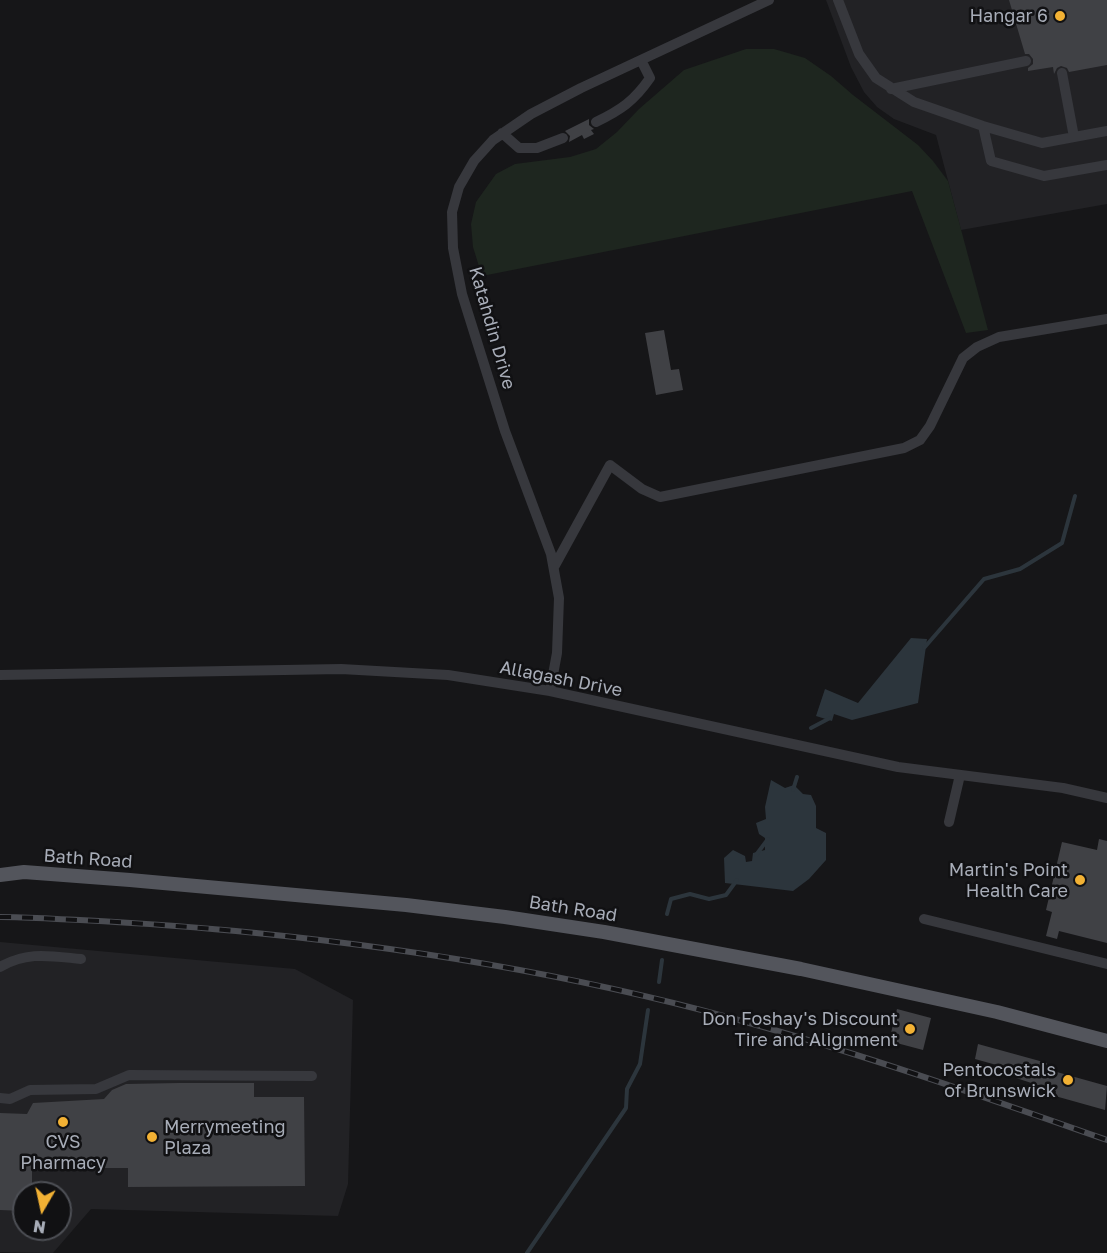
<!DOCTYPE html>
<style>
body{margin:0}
#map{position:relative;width:1107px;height:1253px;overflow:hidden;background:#161618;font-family:"Golos Text",sans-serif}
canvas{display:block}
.north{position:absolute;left:12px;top:1181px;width:60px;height:60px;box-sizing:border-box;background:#111113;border:2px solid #4d4f55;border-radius:50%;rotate:189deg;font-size:16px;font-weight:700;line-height:24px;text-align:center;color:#a8adb8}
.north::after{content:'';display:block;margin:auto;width:21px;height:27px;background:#f2b134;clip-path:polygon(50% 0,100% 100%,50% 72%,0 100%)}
</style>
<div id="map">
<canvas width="1107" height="1253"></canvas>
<div class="north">N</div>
</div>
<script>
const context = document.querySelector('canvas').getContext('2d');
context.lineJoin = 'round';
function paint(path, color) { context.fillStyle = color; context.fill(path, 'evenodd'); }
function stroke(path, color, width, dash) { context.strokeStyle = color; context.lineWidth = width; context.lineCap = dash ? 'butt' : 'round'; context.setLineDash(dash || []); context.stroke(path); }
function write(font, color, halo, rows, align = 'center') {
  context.font = font + ' "Golos Text",sans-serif'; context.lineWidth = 5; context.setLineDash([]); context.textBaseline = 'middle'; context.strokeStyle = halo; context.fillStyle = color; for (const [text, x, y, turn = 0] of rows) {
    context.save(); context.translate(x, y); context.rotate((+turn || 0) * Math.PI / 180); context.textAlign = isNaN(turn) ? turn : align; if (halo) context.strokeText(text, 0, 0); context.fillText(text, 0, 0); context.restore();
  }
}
const built = new Path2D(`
 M826 0H1107V204L961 230 936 135 894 119 877 107 864 92 851 67Z
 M0 942 295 969 353 1000 348 1184 338 1216 91 1209 53 1253 0 1252ZM24 1193H60V1229H24Z`);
const green = new Path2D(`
 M746 49H774L805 58 831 76 853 95 918 145 933 161 948 181 988 330 966 333 912 191 482 276 473 247 471 224 476 202 496 174 515 164 570 157 596 149 617 132 639 109 684 70Z`);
const water = new Path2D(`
 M911 638 927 639 918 703 852 720 834 714 832 721 816 716 825 689 858 703Z
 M771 780 785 788 794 785 803 794 811 795 816 806V828L826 833V860L809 879 793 891 725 883 724 858 733 850 745 856 746 862 752 861 753 853 765 850V838L759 834 756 823 766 819 765 807Z`);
const stream = new Path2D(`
 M924 648 984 579 1020 569 1062 543 1075 496
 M811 728 830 718
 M793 790 797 777
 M756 855 768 839
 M667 914 671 899 690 894 709 899 726 895 737 880
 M659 982 662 960
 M527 1253 626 1108 627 1089 640 1064 648 1010`);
const building = new Path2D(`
 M1009 0H1107V65L1069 72 1067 68 1061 66 1057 68 1054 74 1053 67 1028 71V68L1033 64V59L1029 54H1025Z
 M589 119V125L594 129 591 130 594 134 584 139 582 135 569 142 570 136 565 131Z
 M664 330 671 370 679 369 683 390 656 395 645 333Z
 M1099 839 1107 841V943L1059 931 1057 939 1046 936 1052 912 1046 910 1062 842 1097 850Z
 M897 1009 931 1018 923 1050 889 1041Z
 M978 1044 1047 1063 1046 1069 1107 1086 1105 1110 1055 1096 1056 1091 1016 1078 1018 1071 975 1059Z
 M179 1083H254V1097H304L305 1186 128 1187V1168H89L86 1162 32 1161V1193H24V1211L0 1210V1113L27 1114 33 1103 104 1099 112 1090 126 1084Z`);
const minor = new Path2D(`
 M838 0 859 54 876 78 914 102 983 126 1042 143 1107 131
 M1062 73 1074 137
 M891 89 1026 61
 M596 122C621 110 634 101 650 78L641 60
 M983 126 991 161 1044 176 1107 165
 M502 133 519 148H537L563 138
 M554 567 610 465 642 489 660 497 904 448 920 440 930 426 963 358 977 347 999 337 1107 319
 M0 675 341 669 448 675 550 691 898 767 1063 788 1107 798
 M550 691 557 653 559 598 551 554 505 431 462 294 453 248 452 212 459 187 474 161 493 140 531 114 581 88 769 0
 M949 822 960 775
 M924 919 1107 964
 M0 967C27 951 50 956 81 959
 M0 1098 10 1099 30 1090 96 1089 129 1075 312 1076`);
const major = new Path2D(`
 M0 875 24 872 130 880 406 905 505 917 604 932 801 969 997 1012 1107 1041`);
const rail = new Path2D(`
 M0 917C27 917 53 919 80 920 139 923 197 927 256 933 426 950 596 979 760 1026 877 1059 992 1100 1107 1140`);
const markers = [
 [1060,16,6,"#f2b134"],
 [1080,880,6,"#f2b134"],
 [910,1029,6,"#f2b134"],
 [1068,1080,6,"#f2b134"],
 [63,1122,6,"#f2b134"],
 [152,1137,6,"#f2b134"]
];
const poiNames = [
 ["Hangar 6",1048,16],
 ["Martin's Point",1068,870],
 ["Health Care",1068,891],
 ["Don Foshay's Discount",898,1019],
 ["Tire and Alignment",898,1040],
 ["Pentocostals",1056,1070],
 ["of Brunswick",1056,1091],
 ["Merrymeeting",164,1127,"left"],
 ["Plaza",164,1148,"left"],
 ["CVS",63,1142,"center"],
 ["Pharmacy",63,1163,"center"]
];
const streetNames = [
 ["Katahdin Drive",492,328,74],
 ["Allagash Drive",561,679,11],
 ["Bath Road",88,859,4],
 ["Bath Road",573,909,9]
];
paint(built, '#222225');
paint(green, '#1e261f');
paint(water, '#2c353c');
stroke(stream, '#2c353c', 4);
paint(building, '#404145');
stroke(minor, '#37383d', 10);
stroke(major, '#53555c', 14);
stroke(rail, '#4a4c52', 6);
stroke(rail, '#111113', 4, [11]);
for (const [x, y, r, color] of markers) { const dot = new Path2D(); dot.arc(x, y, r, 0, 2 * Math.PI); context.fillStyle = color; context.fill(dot); stroke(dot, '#111113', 2); }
write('18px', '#a8adb8', '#111113', poiNames, 'right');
write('18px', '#a8adb8', '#111113', streetNames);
</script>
